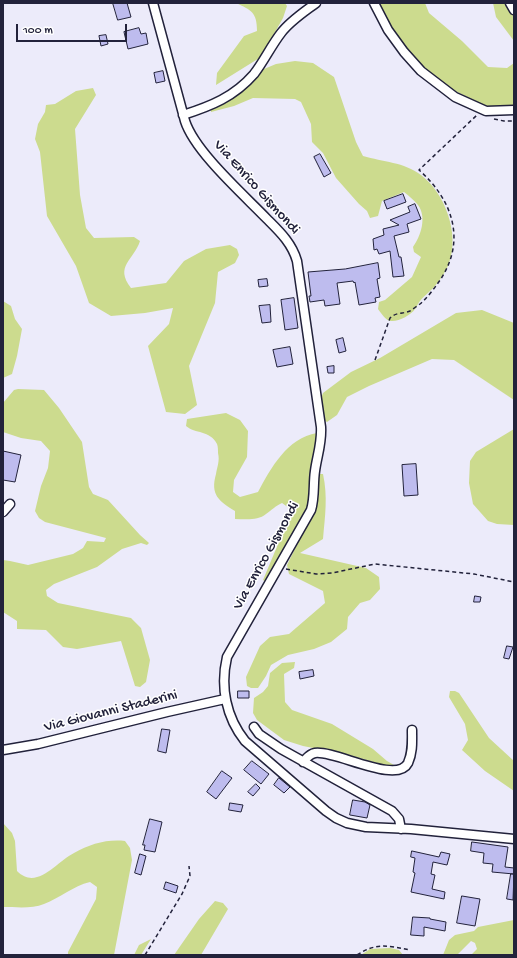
<!DOCTYPE html>
<style>
body{margin:0}
#map{position:relative;width:517px;height:958px;overflow:hidden;background:#ecebfa;font-family:"Gochi Hand",sans-serif}
canvas{display:block}
.frame{position:absolute;inset:0;border:4px solid #22223b;pointer-events:none}
.scale{position:absolute;left:16px;top:24px;width:111px;height:18px;box-sizing:border-box;border:2px solid #22223b;border-top:0;padding-left:5px;font-size:12px;line-height:14px;white-space:nowrap;color:#22223b;-webkit-text-stroke:3px #fff;paint-order:stroke}
</style>
<div id="map">
<canvas width="517" height="958"></canvas>
<div class="frame"></div>
<div class="scale">100 m</div>
</div>
<script>
const context = document.querySelector('canvas').getContext('2d');
context.lineJoin = 'round';
function paint(path, color) { context.fillStyle = color; context.fill(path, 'evenodd'); }
function stroke(path, color, width, dash) { context.strokeStyle = color; context.lineWidth = width; context.lineCap = dash ? 'butt' : 'round'; context.setLineDash(dash || []); context.stroke(path); }
function write(font, color, halo, rows, align = 'center') {
  context.font = font + ' "Gochi Hand",sans-serif'; context.lineWidth = 3; context.setLineDash([]); context.textBaseline = 'middle'; context.strokeStyle = halo; context.fillStyle = color; for (const [text, x, y, turn = 0] of rows) {
    context.save(); context.translate(x, y); context.rotate((+turn || 0) * Math.PI / 180); context.textAlign = isNaN(turn) ? turn : align; if (halo) context.strokeText(text, 0, 0); context.fillText(text, 0, 0); context.restore();
  }
}
const green = new Path2D(`
 M236 3H285L287 6 283 18 261 57 216 85 217 73 244 36 257 31C257 12 251 10 236 3Z
 M376 3H425L429 13 462 41 488 67 507 68 514 63V107L492 109 447 87 414 62 388 25Z
 M493 3H505L514 13V41L496 17Z
 M295 61 313 63 334 77 356 142 363 156C383 162 404 162 421 175 445 193 460 234 449 263 447 270 440 280 435 286 430 292 422 297 418 304 417 305 417 308 415 309 411 315 398 322 391 321 386 321 381 313 378 309L379 302 385 300 412 277 421 257 414 252 413 247C421 236 427 217 418 205 414 200 409 196 404 192L382 201 378 216 370 218 367 211 359 204 336 178 323 153 312 142 311 124 301 102 295 99 253 98 234 106 211 112V109L264 69 276 64Z
 M93 88 96 95 75 129 80 195 86 228 94 238 134 237 140 241C134 260 114 266 131 288L166 283 184 261 206 249 230 245 237 249 239 255 235 263 218 272 215 303 189 366 197 405 185 414 166 412 148 346 169 324 173 308 145 313 111 316 89 303 76 266 47 216 40 152 35 139 38 124 45 112 46 105 55 104 76 91Z
 M3 301 11 306 15 319 22 329 17 356 12 374 3 378Z
 M482 310 514 323V400L454 360 432 359 369 386 347 397 337 415 327 422 322 419 320 401 323 393 351 372 380 358 456 313Z
 M18 389 44 390 59 408 82 442 89 487 93 494 108 500 140 535 149 543 147 545 141 543 122 549 97 567 54 584 46 590 47 596 58 603 131 618 141 628 150 660 146 682 140 687 135 686 121 641 77 649 63 647 46 630 17 629V621L3 612V560L10 561 28 565 73 554 83 548 87 541 104 542 106 538 45 522 39 518 35 511 41 486 48 468 50 451 41 441 21 438 3 432V403L14 390Z
 M226 413 240 420 248 431 247 457 234 480 233 492 240 497 258 492C271 468 287 438 317 433L310 498 307 511 266 582 263 580 289 518V508L282 503C275 506 272 510 266 514 258 521 245 519 235 519V511C219 501 210 495 216 474 217 467 220 461 218 453 218 451 218 446 217 444 210 430 195 434 186 426L187 419Z
 M514 429V525L497 524 488 521 473 504 469 483 470 461 476 452Z
 M318 474H323C328 497 325 516 323 539L300 553 366 568 379 577 380 589 370 600 360 603 348 617 347 629 331 642 314 649 288 655 271 665 266 676 258 688H251L247 686 246 677 260 646 270 637 289 634 325 603 323 591 289 574 287 565 318 502Z
 M295 662 294 668 284 674 285 702 292 710 332 724 373 749 387 761 394 765 387 766 349 755 303 746 284 740 257 720 253 713 254 698 263 692 268 686 270 673 282 663Z
 M450 691H455L459 693 489 738 514 761V791L485 771 462 750 468 740 465 724 449 697Z
 M3 823 12 833 15 841 17 871C37 891 56 862 74 853 90 844 107 839 125 841L130 848 132 860 114 955H68V952L96 899 97 887 90 882C73 886 60 898 44 904 32 909 16 907 3 907Z
 M215 901 223 903 228 909 201 955H174L199 919Z
 M514 920V955H471L477 949 475 943 471 941 457 955H443L449 940 455 935 474 931 478 927Z
 M151 939 141 955H134L139 945Z
 M390 948 399 950 403 955H361L370 949Z`);
const building = new Path2D(`
 M113 3H127L131 17 118 20Z
 M139 28 141 34 146 33 148 44 128 49 124 32Z
 M106 35 108 44 101 46 99 36Z
 M163 71 165 81 156 83 154 73Z
 M320 154 331 173 324 177 314 157Z
 M403 194 406 202 387 209 384 201Z
 M415 204 421 219 407 224 409 232 394 236 399 257H401L404 276 393 277 390 251 379 254 377 249 374 250 373 239 384 235 383 229 399 225 390 220 410 212 408 207Z
 M378 263 380 278 377 279 380 297 375 298 376 302 359 305 355 282 354 283 353 281 337 283 340 304 325 306 324 300 310 302 309 296H311L308 272 345 269Z
 M267 279 268 286 259 287 258 280Z
 M294 298 298 328 285 330 281 300Z
 M270 305 271 322 262 323 259 306Z
 M343 338 346 351 339 353 336 340Z
 M290 347 293 364 277 367 273 350Z
 M334 366V373H328L327 367Z
 M3 451 21 455 15 482 3 480Z
 M416 464 418 495 404 496 402 465Z
 M475 596 481 597 480 602H474Z
 M507 646 513 647 509 659 504 658Z
 M313 670 314 676 300 679 299 672Z
 M238 691H249V698H238Z
 M162 729 170 730 166 753 158 751Z
 M252 761 269 774 261 784 244 770Z
 M222 771 232 778 216 799 207 792Z
 M279 778 290 787 284 793 274 785Z
 M256 784 260 788 253 796 248 792Z
 M353 800 365 802 370 805 367 818 350 815Z
 M230 803 243 805 241 812 229 810Z
 M150 819 162 822 155 852 144 850 145 845H143Z
 M472 842 508 847 505 867 514 868V874L492 872 493 864 483 863 484 853 471 851Z
 M412 851 439 857 441 852 450 854 447 865 433 862 431 874 435 875 432 889 445 892 444 899 411 892 415 873 413 872 415 858 411 857Z
 M140 854 146 856 141 875 135 873Z
 M511 874H514L513 900 507 899Z
 M166 882 178 886 176 893 164 889Z
 M462 896 480 899 475 926 457 923Z
 M413 917 430 918V919L446 922 445 931 424 927V936L411 935Z`);
const path = new Path2D(`
 M494 119 504 121H514
 M375 360 390 318C396 312 403 314 410 311 413 309 417 306 420 304 427 298 433 290 438 283 467 243 454 201 419 170L477 115
 M286 569 316 574 332 573 375 564 474 574 514 582
 M145 955 182 894 190 876 189 866
 M357 955C377 942 388 946 410 950`);
const minor = new Path2D(`
 M153 3 185 121C195 152 244 195 267 219 279 231 292 243 297 261L321 427C322 443 317 456 315 471 313 484 315 497 311 510L227 657C220 687 226 717 245 741L326 811 336 818 347 823 366 827 411 829 514 839
 M374 3 388 30 404 52 421 71 455 97 486 111 514 110
 M510 3 514 10
 M183 115C211 106 234 97 254 74 264 61 271 46 281 33 290 21 304 12 316 3
 M3 512 10 504
 M254 727 259 734 281 749 392 811 399 819 401 829
 M3 750 38 744 167 712 225 699
 M303 762C307 758 309 754 315 753 335 750 397 785 408 763 413 752 412 741 412 730`);
const streetNames = [
 ["Via Enrico Gismondi",256,188,48],
 ["Via Enrico Gismondi",267,556,-61],
 ["Via Giovanni Staderini",111,712,-14]
];
paint(green, '#ccdb8e');
paint(building, '#bebcee');
stroke(building, '#22223b', 1);
stroke(minor, '#22223b', 11);
stroke(path, '#22223b', 1.5, [4, 3]);
stroke(minor, '#fff', 8);
write('15px', '#22223b', '#fff', streetNames);
</script>
